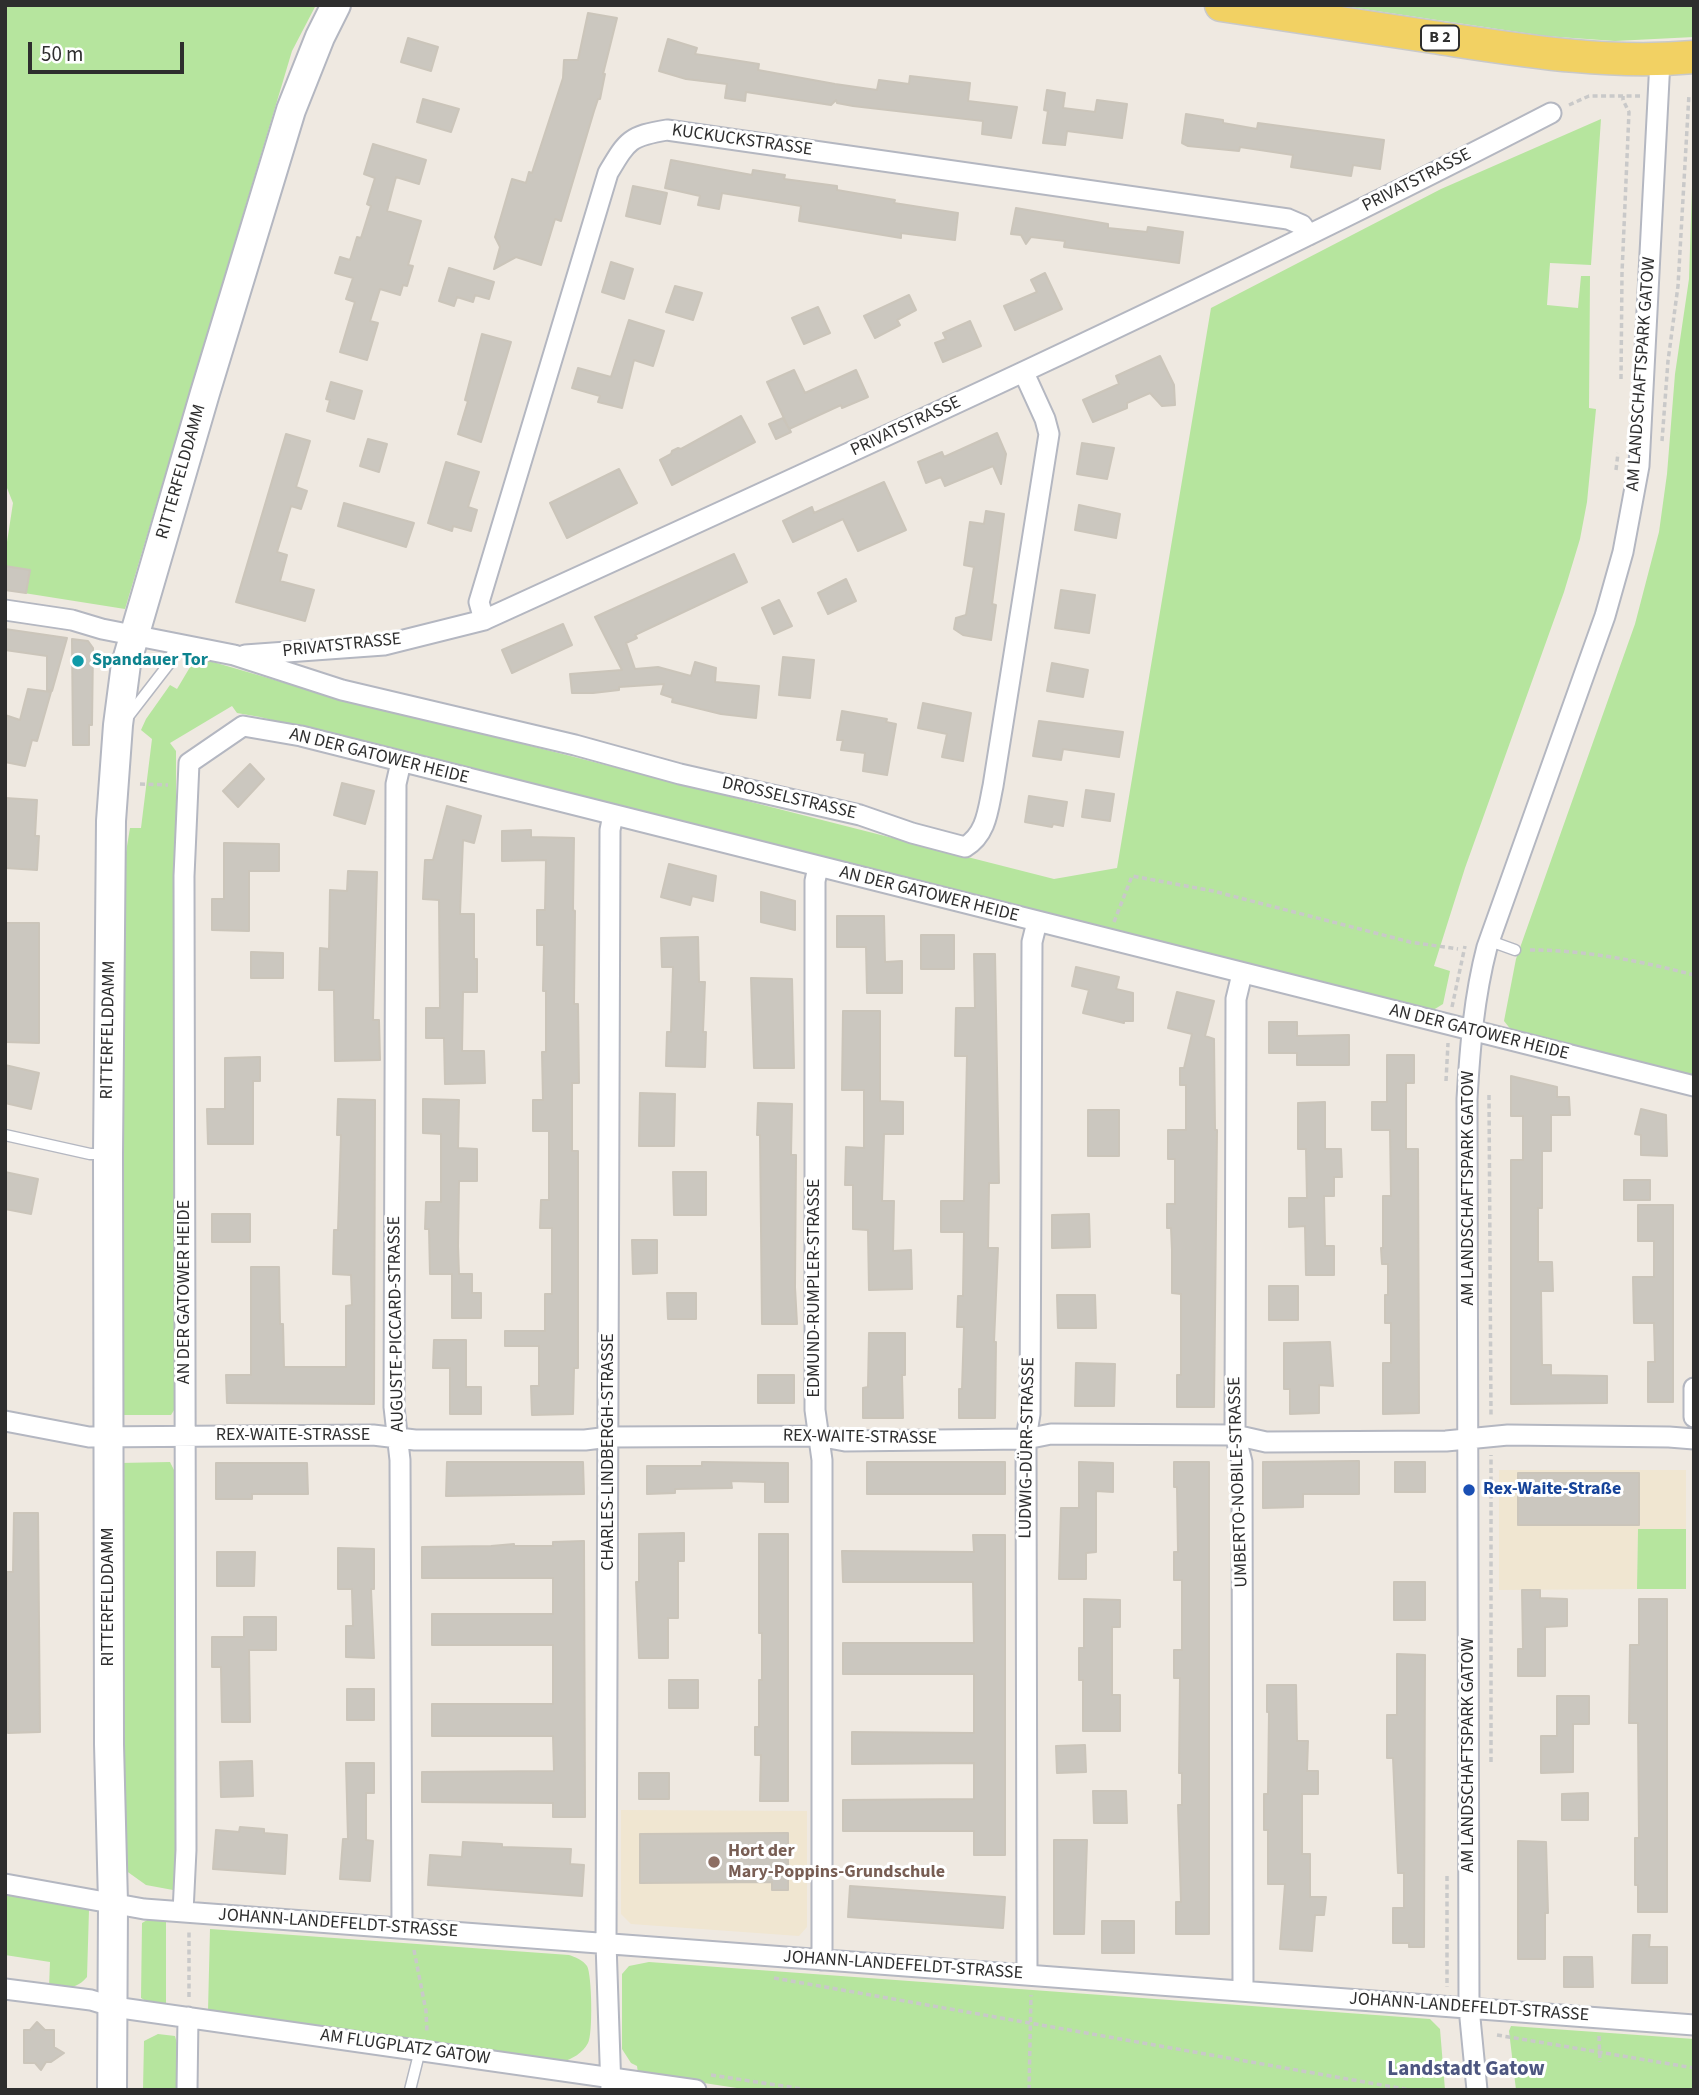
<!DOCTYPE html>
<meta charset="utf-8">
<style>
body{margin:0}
#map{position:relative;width:1699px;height:2095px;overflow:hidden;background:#efe9e1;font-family:"Source Sans 3",sans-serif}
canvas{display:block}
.frame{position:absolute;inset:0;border:7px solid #2e2e2e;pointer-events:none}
.scale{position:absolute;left:28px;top:42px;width:156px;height:32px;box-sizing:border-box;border:4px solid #2e2e2e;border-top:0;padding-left:9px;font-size:21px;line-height:24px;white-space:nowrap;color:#2e2e2e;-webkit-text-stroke:5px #fff;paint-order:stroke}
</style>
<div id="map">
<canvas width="1699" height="2095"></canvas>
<div class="frame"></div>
<div class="scale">50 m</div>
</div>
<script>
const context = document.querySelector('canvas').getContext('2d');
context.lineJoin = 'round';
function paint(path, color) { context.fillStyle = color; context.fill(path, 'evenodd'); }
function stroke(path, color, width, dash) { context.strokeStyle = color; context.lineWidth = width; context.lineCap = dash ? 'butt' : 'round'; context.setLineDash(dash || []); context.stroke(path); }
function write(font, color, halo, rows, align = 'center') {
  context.font = font + ' "Source Sans 3",sans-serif'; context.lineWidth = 6; context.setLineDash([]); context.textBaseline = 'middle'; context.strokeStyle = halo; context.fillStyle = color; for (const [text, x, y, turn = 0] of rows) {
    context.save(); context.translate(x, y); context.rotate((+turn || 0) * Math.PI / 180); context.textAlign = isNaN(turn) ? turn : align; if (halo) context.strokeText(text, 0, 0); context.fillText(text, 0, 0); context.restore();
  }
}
const education = new Path2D(`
 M1499 1470H1686V1529H1638L1637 1589 1499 1590Z
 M621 1810 807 1811V1927L799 1936 631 1924 621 1914Z`);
const green = new Path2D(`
 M5 5H316L292 51 125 609 5 590V555L13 503 5 483Z
 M1336 5H1694V37L1615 41 1545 36Z
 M1601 119 1591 265 1550 263 1547 305 1578 308 1581 276H1590L1589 408 1596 409 1587 502 1580 539 1564 592 1465 868 1434 966 1450 971 1443 1004 1430 1012 260 717 237 713 232 706 170 743 176 751V1407L171 1415H119L120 888 130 828H141L152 739 141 730 146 719 170 685 177 689 196 657 299 687 1054 879 1117 868 1211 308 1441 189Z
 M1694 179V1077L1512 1031 1504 1021 1516 959 1635 624 1659 532 1667 474 1675 374 1689 279 1692 187Z
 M170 1462 176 1474 177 1875 173 1890 146 1885 125 1870 120 1746 119 1463Z
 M1638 1529H1686V1589H1637Z
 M5 1892 89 1910 87 1977C76 1990 65 1988 49 1987L50 1962 5 1955Z
 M149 1919H166V2004L146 2001 141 1998 142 1923Z
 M210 1929 569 1955C575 1957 583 1960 587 1966 592 1974 593 2035 588 2043 583 2053 572 2059 562 2062L208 2011Z
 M649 1962 1430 2019 1440 2029 1445 2090H750L638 2073 637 2066 631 2063 622 2049V1974L629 1966Z
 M1511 2026 1694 2039V2090H1516L1509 2031Z
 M158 2034 175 2036 178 2047 177 2090H143L144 2041Z`);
const building = new Path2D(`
 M588 13 617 18 603 74H605L600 99H598L594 111 561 221 555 219 541 265 516 257 494 269 500 247 495 237 512 179 526 183 529 172 532 173 563 78 564 60H578Z
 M408 38 438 47 431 71 401 62Z
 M668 39 697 48 695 54 759 64 758 70 835 84 877 90 879 80 909 84 910 76 970 83 968 101 1017 107 1011 138 982 134 983 121 853 106 837 103 836 100 831 105 746 92 745 101 725 98 727 84 686 79 659 71Z
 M1047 90 1065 93 1063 108 1095 112 1097 100 1127 104 1122 138 1067 131 1065 145 1043 143 1048 111 1044 110Z
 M423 99 459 109 451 132 417 122Z
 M1186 114 1223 120V123L1257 129 1258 123 1384 140 1380 169 1353 165 1351 176 1291 167 1293 155 1240 147 1239 151 1188 146 1182 143Z
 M373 144 426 160 419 184 396 177 387 211 421 221 408 265 413 266 407 286 403 285 400 295 380 289 370 321 378 323 367 360 340 352 355 302 346 299 353 278 335 273 340 257 350 260 357 237 361 238 371 206 367 204 375 178 364 174Z
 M671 160 752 175 753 170 785 175 784 179 837 186V190L895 200 894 203 958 213 955 240 901 233V238L799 221 801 206 722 193 719 209 698 205 700 196 665 188Z
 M633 186 667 193 660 224 626 216Z
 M1016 208 1108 224V228L1147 232 1148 227 1183 232 1179 263 1064 247 1065 241 1031 237 1026 244 1021 235 1011 234Z
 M611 262 633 269 624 299 602 292Z
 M449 268 494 282 489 299 475 295 473 302 457 297 454 306 439 301Z
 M1045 273 1062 309 1015 330 1004 306 1037 292 1031 280Z
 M675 286 702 293 693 320 666 312Z
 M909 295 916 310 897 320 900 325 875 338 864 316Z
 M818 307 830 333 804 344 792 318Z
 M629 320 664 331 653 366 634 360 622 408 598 402 600 396 572 388 578 368 611 377Z
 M970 321 981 346 943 362 935 343 946 339 943 333Z
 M482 334 511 342 481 442 458 434 468 401 465 400Z
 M1160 356 1174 385 1175 405 1162 406 1150 393 1127 403V408L1093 422 1083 400 1119 384 1116 376Z
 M794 370 805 393 856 370 868 397 842 408 841 405 789 429 767 382Z
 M331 382 362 391 354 419 327 411 330 400 326 399Z
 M741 416 755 442 672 485 660 460 671 454 672 451 678 448 681 449Z
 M783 418 791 432 776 439 769 424Z
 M997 433 1006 454 1001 484 993 466 945 486 941 477 926 483 918 462 942 452 944 457Z
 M286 434 310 441 296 487 307 491 301 509 291 506 277 552 287 555 280 581 314 590 305 621 236 602Z
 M368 439 387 444 379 472 360 466Z
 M1082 443 1114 448 1107 479 1077 474Z
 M446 462 479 472 468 507 477 510 471 531 453 526 452 531 428 523Z
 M619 469 637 503 567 538 550 503Z
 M884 482 906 530 858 551 843 519 793 542 783 521 812 507 814 513Z
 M344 503 414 523 406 547 338 526Z
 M1079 505 1120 514 1116 538 1075 530Z
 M986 511 1004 514 992 604 996 605 991 640 963 635 954 629 956 618 966 615 974 567 964 565 970 522 984 524Z
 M734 554 747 582 635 635 637 638 626 643 635 669 658 667 691 676 695 662 716 668 715 682 759 686 756 718 721 714 672 702 673 698 661 694 664 684 619 687V690L593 693H572L570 674 622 670 595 617Z
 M5 566 30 570 26 593 5 590Z
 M846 579 856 601 828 614 818 593Z
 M1061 590 1095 595 1089 633 1055 628Z
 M779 600 792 626 774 634 762 608Z
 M563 624 572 645 512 673 502 650Z
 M5 629 67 638 52 691 47 690V656L5 650Z
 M72 639 88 641 93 648 92 725H89V745H73Z
 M783 657 814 660 810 698 779 695Z
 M1052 663 1088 670 1083 697 1047 691Z
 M28 689 51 692 37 741 32 740 25 766 5 762V715L20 720Z
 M923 703 971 713 963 761 942 757 947 734 918 728Z
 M842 711 887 719 886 722 896 724 887 775 863 771 865 753 841 750 843 740H837Z
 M1039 721 1123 732 1119 757 1063 749 1061 760 1033 756Z
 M250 764 264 779 238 807 223 791Z
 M342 783 374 791 365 824 334 815Z
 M1086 790 1114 794 1110 821 1082 817Z
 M1029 796 1067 802 1063 826 1053 824 1052 827 1025 822Z
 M5 798 37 800 35 836H39L37 870 6 868Z
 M447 806 481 816 474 843 463 840 460 914H474V959H477V992H463L462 1051H484L485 1083 445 1084 444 1038H426V1008H440L439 900 423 899 425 860H433Z
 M531 830V837L574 838 573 910 575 911 574 1004H578L579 1083H572V1151H578V1368H574L573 1414 532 1415 531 1386H539V1346H505V1331H545V1294H552V1228H540L541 1200H549V1131H533V1100H543L542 1052H546V991H543L544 945H537V910H545L546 860 502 861V831Z
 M224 843 279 844V871H249V931L212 930V899H224Z
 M669 864 716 876 713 901 692 896 690 905 661 897Z
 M348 871 377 872 373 1020H379L380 1060 335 1061 334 990H319L320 948 329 949 330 890 347 891Z
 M761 892 795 901V930L761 922Z
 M837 916H884L885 962 902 961V993H867L866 947H837Z
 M5 923H39V1043L5 1042Z
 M921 935H954V969H921Z
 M698 937 699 982H705L703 1032H706L705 1067 666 1066 667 1032H671L673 967H662L661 938Z
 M251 952 283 953V978H251Z
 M974 954H995L999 1183H989L988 1248H998L994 1342H996L995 1418H959V1389H962L964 1327H957L958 1296H963L964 1232H941V1201H964L967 1056H955L956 1008H975Z
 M1076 967 1119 977 1116 989 1133 993V1021H1124V1023L1083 1013 1089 990 1072 986Z
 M751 978 792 979 794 1068H754Z
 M1177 992 1214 1001 1205 1036 1214 1039 1215 1130H1217L1214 1407H1177V1375H1181V1294L1172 1293V1250L1171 1228H1167V1204H1175V1159H1168V1130H1186V1085H1180V1068H1184L1192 1034 1168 1028Z
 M843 1011H880V1101L903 1102V1134H884L882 1201H894L893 1251 911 1250 912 1289 869 1290 868 1230 853 1229V1185H845L846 1147 864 1148V1090H842Z
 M1269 1022H1297V1036L1349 1035V1065H1297V1053H1269Z
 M1387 1055H1414V1083H1406V1149H1418L1419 1413 1383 1414V1363H1391V1323H1385V1295H1388V1264H1382L1381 1248H1383V1196H1391L1390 1130H1372V1102H1387Z
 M260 1057V1081H253V1144H208L207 1109H225V1058Z
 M5 1065 39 1073 31 1109 5 1103Z
 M1511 1076 1557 1087V1097H1569L1570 1115H1551V1151H1542V1208H1538V1262H1552L1553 1291H1541L1542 1365H1551V1375L1607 1376V1403L1511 1404V1160H1523V1116H1511Z
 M640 1093 675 1094 674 1146H639Z
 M338 1099 375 1100 374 1404 227 1403 226 1375H251V1267H279L280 1324H283L284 1367H346V1306L352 1305 351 1275 333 1274 334 1230H338L341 1135H337Z
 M423 1099 459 1100 458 1148 477 1149V1181H459L458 1246 459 1274H472V1293H481V1318H452V1274H430L429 1229H425L426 1202H441V1134L423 1133Z
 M1325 1102V1149H1341L1342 1177H1334V1196H1324L1325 1246H1334V1275H1306L1305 1226 1289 1227V1198H1307L1306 1149H1298V1103Z
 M758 1103 792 1104 791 1155H796L795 1287 797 1324H762L760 1135H757Z
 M1641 1109 1666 1115 1667 1156 1641 1155V1135L1635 1134Z
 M1088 1110H1119V1156H1088Z
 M5 1172 38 1179 31 1214 5 1209Z
 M673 1172H706V1215H674Z
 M1624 1180H1650V1200H1624Z
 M1638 1205H1673V1402H1648V1362H1655L1654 1323H1634L1633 1277H1654V1241H1638Z
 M212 1214H250V1242H212Z
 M1089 1214 1090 1247 1052 1248V1215Z
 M632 1240H657V1273L633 1274Z
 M1269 1286H1298V1320H1269Z
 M667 1293H696V1319H668Z
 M1057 1295H1095L1096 1328H1058Z
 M869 1333H905V1375H902L903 1418H863V1388L868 1387Z
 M434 1340H466V1387H481V1414H450V1368H433Z
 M1330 1342 1333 1386 1319 1385V1413L1290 1414V1389H1284V1343Z
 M1076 1363 1115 1364 1114 1406H1075Z
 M758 1375H794V1403H758Z
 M1359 1461V1494H1303V1507L1263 1508V1462Z
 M447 1462H583L584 1494 446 1496Z
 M702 1462 788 1463V1502H765V1482L731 1481 732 1488 675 1489V1493L647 1494V1466H702Z
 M867 1462H1005V1494H867Z
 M1079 1462 1113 1463V1492L1096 1491V1552L1086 1553V1579H1059L1061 1508H1079Z
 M1174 1462H1209V1934H1176V1902H1181L1178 1805H1182V1773H1179L1180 1678H1174V1650H1182V1580H1174V1552H1178L1177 1487H1174Z
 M1395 1462H1425V1492H1395Z
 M216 1463H307L308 1494H252V1499H216Z
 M1518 1473H1639V1525H1518Z
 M14 1513H38L40 1732 8 1733 5 1627 7 1572H13Z
 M684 1533V1561H678V1618H668V1658H639L636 1582H639V1534Z
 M759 1534H788V1801H760L761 1755H755V1727H759V1680H762V1633H759Z
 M973 1535H1005V1855H974V1831H843V1800L974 1799V1763L852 1764V1732L974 1733V1674H843V1643H974L973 1582H843L842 1551 974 1552Z
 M584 1541 585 1817H553V1803L422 1802V1772L554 1771 553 1736H432V1704H553V1645H432V1614H553V1578H422V1547L491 1546 514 1544V1546H553V1542Z
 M338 1548 374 1549V1589H371L374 1658 346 1657V1626H353L352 1589H338Z
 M217 1552H255L254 1586H217Z
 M1394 1582H1425V1620H1394Z
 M1522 1590H1540V1598L1567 1599V1626L1545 1627V1676H1518V1649H1523Z
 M1084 1599 1120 1600V1627H1112V1695H1120V1731H1083V1680H1079V1648H1084Z
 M1639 1599H1667V1912H1638V1885H1635V1838H1639L1638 1723H1629L1630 1645H1639Z
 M244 1617H276V1650H249L250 1722H222L221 1667H212V1637H244Z
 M1397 1654 1425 1655 1424 1947H1409V1943H1393V1908H1404V1873H1398L1393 1758H1387V1715H1397Z
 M669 1680H698V1708H669Z
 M1267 1685H1296L1297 1741H1308L1307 1771H1318V1794H1302V1854H1310V1897H1326L1324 1915H1315L1312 1951 1280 1949 1285 1884H1268V1830H1264V1794H1268L1269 1712H1267Z
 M347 1689H374V1720H347Z
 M1557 1696H1589V1724H1573V1772L1541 1773V1736H1557Z
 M1085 1745 1086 1772 1057 1773 1056 1746Z
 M252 1761 253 1796 221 1797 220 1762Z
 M346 1763H374V1793H366V1840L373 1841 370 1881 340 1879 343 1839H348Z
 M639 1773H669V1799H639Z
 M1093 1791H1126L1127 1823H1094Z
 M1588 1793V1820H1562V1794Z
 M240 1827 264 1829V1833L287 1835 285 1874 213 1869 216 1830 239 1832Z
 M788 1833V1890H772V1882L640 1883V1834Z
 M1054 1840H1087L1084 1934H1054Z
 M1518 1841 1546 1842 1548 1913H1545V1959H1518Z
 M463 1842 502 1844V1847L571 1849 570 1864 584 1865 582 1896 428 1885 430 1855 462 1857Z
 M850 1886 1005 1897 1003 1928 848 1917Z
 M1102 1921H1134V1953H1102Z
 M1633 1935H1650L1649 1947H1667V1983H1632Z
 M1564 1957H1592L1593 1987H1564Z
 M37 2022 45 2030H54V2047L64 2053 51 2062H46L41 2070 35 2063H24V2030H30Z`);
const path = new Path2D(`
 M1569 105 1589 96H1640
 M1621 379 1622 273 1629 112 1623 100V96
 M1662 441 1668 361 1678 286 1689 94
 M1616 470 1618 453
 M140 784 168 785
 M1114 922 1132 876 1213 891 1410 942 1458 949
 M1530 950C1585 950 1641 961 1694 975
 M1452 1007 1465 946
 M1446 1081 1448 1043
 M1489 1095 1491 1416
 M1491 1762V1455
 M1447 1876V1987
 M414 1950 426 2011 427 2032
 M774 1978 1410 2090
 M189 1997V1932
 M1497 2035 1694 2068
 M1599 2036 1600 2062
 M711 2075 809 2090
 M1029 2090 1031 1995`);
const service = new Path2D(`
 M127 718 168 665 176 643
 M1490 941 1515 950
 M5 1135 90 1154H104
 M410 2090 420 2050`);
const minor = new Path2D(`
 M5 610 72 620 102 629 234 655 342 690 575 745 680 774 860 815 912 833 965 847C987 834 988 809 993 786L1049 434 1045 419 1024 373
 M484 620 479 602 608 173C627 141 629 136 667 130L1288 219 1302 225 1309 235
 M245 655 384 645 484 620C842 457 1201 294 1551 113
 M401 762 396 784 394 1407 400 1460 402 1928
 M818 867 815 881V1410L822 1460V1960
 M1242 974 1236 999 1235 1435 1242 1462 1243 1991
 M1694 1388V1417
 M5 1421 89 1437 373 1435 415 1440H585L609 1437 818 1436 845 1441 1026 1439 1051 1434 1235 1435 1266 1442 1446 1441 1508 1435 1669 1437 1694 1439
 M5 1884 144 1909 1694 2025
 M183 1912 186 1850 184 876 189 763 243 726 301 736 1694 1086
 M1027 1975 1026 1439 1030 1414 1032 942 1037 922
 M5 1989 91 2000 114 2007 696 2090
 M187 2090 188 2017
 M611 2090 606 1943 610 830 613 815
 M1477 2090 1469 2008 1467 1099C1470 1047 1474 997 1487 947L1605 616 1623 552 1639 466 1660 60`);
const secondary = new Path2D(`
 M112 2090 113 1903 109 1744 108 1154 111 821 118 725 126 664 205 393 291 110 320 37 336 5`);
const primary = new Path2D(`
 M1221 5C1291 16 1362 26 1433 37 1520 50 1606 65 1694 57`);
const markers = [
 [78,661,7,"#0f9aa8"],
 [1469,1490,7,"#1a4fb4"],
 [714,1862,7,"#8d6e63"]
];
const shields = [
 [1440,38,38]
];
const shieldNames = [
 ["B 2",1440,38]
];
const streetNames = [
 ["KUCKUCKSTRASSE",742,141,8],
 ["PRIVATSTRASSE",1417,181,-27],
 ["AM LANDSCHAFTSPARK GATOW",1642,374,-86],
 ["PRIVATSTRASSE",906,427,-25],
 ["RITTERFELDDAMM",182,472,-74],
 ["PRIVATSTRASSE",342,646,-6],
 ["AN DER GATOWER HEIDE",379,757,14],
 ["DROSSELSTRASSE",789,799,13],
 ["AN DER GATOWER HEIDE",929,895,14],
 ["RITTERFELDDAMM",109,1030,-89],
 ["AN DER GATOWER HEIDE",1479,1033,14],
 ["AM LANDSCHAFTSPARK GATOW",1469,1188,-90],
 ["EDMUND-RUMPLER-STRASSE",815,1288,-90],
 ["AN DER GATOWER HEIDE",185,1292,-90],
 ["AUGUSTE-PICCARD-STRASSE",397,1324,-91],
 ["REX-WAITE-STRASSE",293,1436],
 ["REX-WAITE-STRASSE",860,1438,1],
 ["LUDWIG-DÜRR-STRASSE",1028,1448,-89],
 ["CHARLES-LINDBERGH-STRASSE",609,1452,-90],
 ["UMBERTO-NOBILE-STRASSE",1239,1482,-92],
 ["RITTERFELDDAMM",109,1597,-90],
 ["AM LANDSCHAFTSPARK GATOW",1469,1755,-90],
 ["JOHANN-LANDEFELDT-STRASSE",338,1924,4],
 ["JOHANN-LANDEFELDT-STRASSE",903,1966,4],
 ["JOHANN-LANDEFELDT-STRASSE",1469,2008,4],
 ["AM FLUGPLATZ GATOW",405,2048,8]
];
const cultureNames = [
 ["Spandauer Tor",92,661]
];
const transitNames = [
 ["Rex-Waite-Straße",1483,1490]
];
const educationNames = [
 ["Hort der",728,1852],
 ["Mary-Poppins-Grundschule",728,1873]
];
const quarterNames = [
 ["Landstadt Gatow",1466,2070]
];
paint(education, '#f0e6d1');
paint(green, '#b6e59e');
paint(building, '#cbc7bf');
stroke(building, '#cbc5ba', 2);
stroke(service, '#b4b7c1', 13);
stroke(minor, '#b4b7c1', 23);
stroke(secondary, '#b4b7c1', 32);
stroke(primary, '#c9c9c9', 35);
stroke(path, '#c9c9c9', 3.5, [5, 3.5]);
stroke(service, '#fff', 10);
stroke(minor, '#fff', 19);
stroke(secondary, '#fff', 28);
stroke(primary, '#f2d163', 32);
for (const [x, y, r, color] of markers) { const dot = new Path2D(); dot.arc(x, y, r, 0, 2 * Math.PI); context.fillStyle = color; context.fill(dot); stroke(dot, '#fff', 2.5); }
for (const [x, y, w] of shields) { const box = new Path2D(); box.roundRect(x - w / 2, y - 12.5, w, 25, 5); context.fillStyle = '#fff'; context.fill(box); stroke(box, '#2e2e2e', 2); }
write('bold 16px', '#2e2e2e', null, shieldNames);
write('18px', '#2e2e2e', '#fff', streetNames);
write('bold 18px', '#0d838f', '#fff', cultureNames, 'left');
write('bold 18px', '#164399', '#fff', transitNames, 'left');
write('bold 18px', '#785e54', '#fff', educationNames, 'left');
write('bold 21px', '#4d5680', '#fff', quarterNames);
</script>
